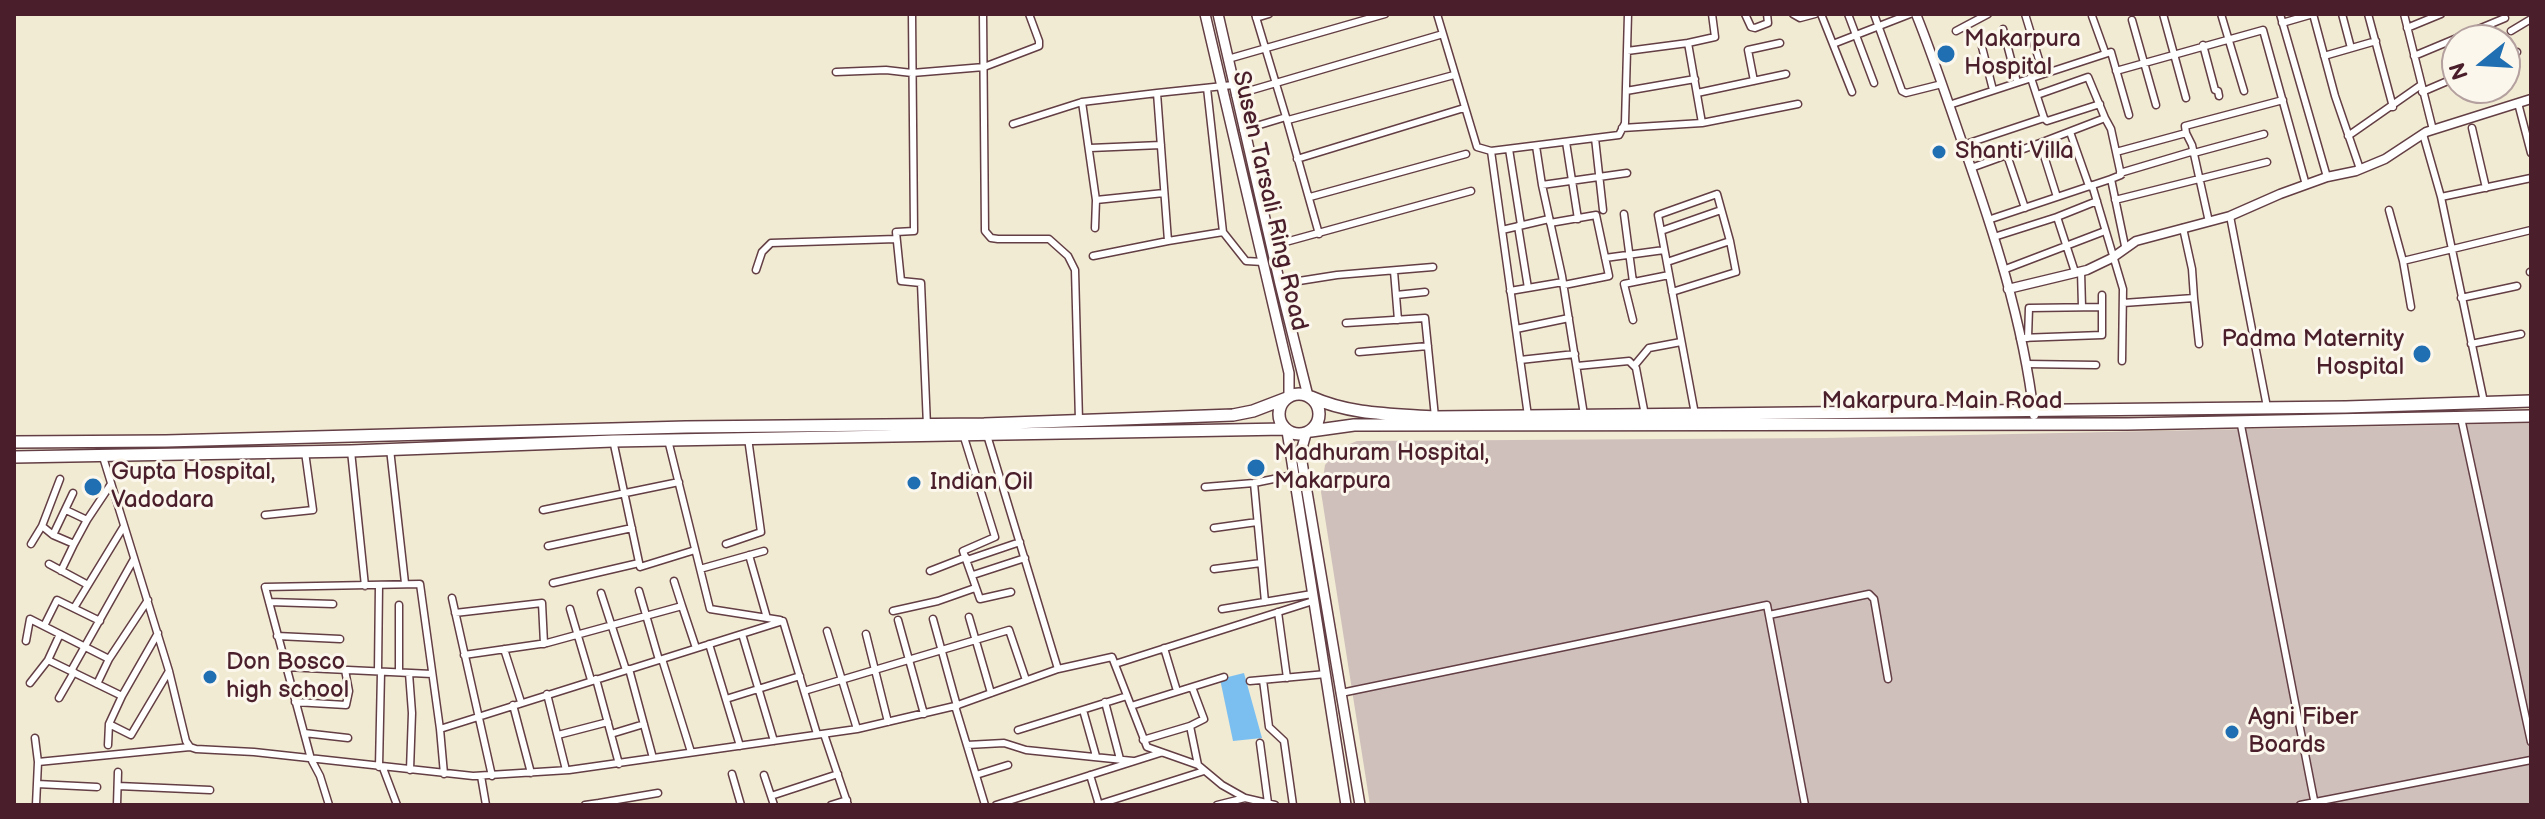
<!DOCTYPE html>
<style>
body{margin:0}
#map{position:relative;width:2545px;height:819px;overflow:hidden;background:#f2ebd3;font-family:"Balsamiq Sans",sans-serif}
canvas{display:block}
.frame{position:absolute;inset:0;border:16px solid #4a1f2b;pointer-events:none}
.north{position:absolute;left:2441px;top:24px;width:80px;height:80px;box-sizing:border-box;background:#fbf7ec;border:2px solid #b4a19f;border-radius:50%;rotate:252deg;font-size:22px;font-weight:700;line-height:32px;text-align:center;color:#4a1f2b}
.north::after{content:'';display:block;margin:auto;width:28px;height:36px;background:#1f6fb2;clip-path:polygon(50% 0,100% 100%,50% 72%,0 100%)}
</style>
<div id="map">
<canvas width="2545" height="819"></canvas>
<div class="frame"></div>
<div class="north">N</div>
</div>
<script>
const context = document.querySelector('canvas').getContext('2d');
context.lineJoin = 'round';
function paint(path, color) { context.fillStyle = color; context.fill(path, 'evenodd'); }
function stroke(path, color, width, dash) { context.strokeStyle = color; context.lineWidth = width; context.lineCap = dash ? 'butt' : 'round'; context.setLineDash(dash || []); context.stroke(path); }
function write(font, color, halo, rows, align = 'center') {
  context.font = font + ' "Balsamiq Sans",sans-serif'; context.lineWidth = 6; context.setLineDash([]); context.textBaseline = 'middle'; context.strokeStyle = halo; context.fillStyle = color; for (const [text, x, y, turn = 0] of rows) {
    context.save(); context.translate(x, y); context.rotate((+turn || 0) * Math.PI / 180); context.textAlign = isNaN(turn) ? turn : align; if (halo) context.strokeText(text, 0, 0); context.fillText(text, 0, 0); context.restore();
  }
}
const industrial = new Path2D(`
 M2531 423V805H1370L1321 492 1325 465 1340 448 1357 441 1824 438Z`);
const water = new Path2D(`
 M1244 673 1262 738 1233 741 1220 679Z`);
const street = new Path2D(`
 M912 14 914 231 896 232 901 281 921 283 927 426
 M983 14 985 231 991 238 998 239H1049L1068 256 1075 270 1079 421
 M1437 14 1477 147 1491 151
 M1745 14 1751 27 1755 28 1768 23 1767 14
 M1793 14 1800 18 1815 14
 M1821 14 1852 92
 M1848 14 1874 83
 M1874 14 1902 91 1906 93 1942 84
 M2025 14 2043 73
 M2163 14 2186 98
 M2221 14 2244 91
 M2280 14 2327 177
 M2313 14 2335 96 2360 169
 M2342 14 2351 48
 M2368 14 2393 107
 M2404 14 2433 130
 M2092 16 2105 52
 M1256 18 1269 14
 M2132 20 2156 105
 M2282 23 2313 14
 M2407 28 2441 14
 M2003 29 2017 82
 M1956 31 1988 14
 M2511 31 2531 19
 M1688 43 1715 37 1712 14
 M1833 44 1910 14
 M2203 45 2215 90 2218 91 2219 96
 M1982 47 1993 90
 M2324 56 2376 41
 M2414 56 2505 18
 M2505 57 2517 52
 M1228 59 1385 14
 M2116 71 2263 30 2306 185
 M836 72 886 70 912 73 984 67 1039 46V41L1029 14
 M1754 81 1748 50 1780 43
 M1233 85 1157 93 1168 241 1223 232 1246 261 1263 262
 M1207 88 1223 232
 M1626 91 1695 79
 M2422 92 2457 77
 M1697 93 1786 74
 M1235 95 1443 34
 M2037 95 2088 77 2105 118
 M1082 102 1096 200 1095 228
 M2518 103 2531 153
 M1949 105 2111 52 2129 115
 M2044 118 2047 121 2100 104
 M1702 123 1798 104
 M1013 124 1082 102 1157 93
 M1622 128 1702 123 1688 43 1627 51
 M2472 128 2486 188
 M1243 130 1286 117 1255 14
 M2070 132 2089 186
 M2186 133 2185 126 2283 100
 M2423 134 2441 197 2484 402
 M2348 136 2421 85
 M1595 138 1603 210
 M1566 142 1578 219
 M2040 143 2105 118 2111 129 2121 175 2111 179
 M1963 145 2044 118 2031 78
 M1536 146 1542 185
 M1090 148 1161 145
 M1509 149 1521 225
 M2116 152 2186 133 2192 145 2209 222
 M2194 153 2264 134
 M2007 155 2025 208
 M1297 159 1464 108
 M1971 168 2040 143 2057 197
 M2120 173 2194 151
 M2092 185 2123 289 2122 361
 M1310 197 1466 154
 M2441 197 2531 178
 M1096 200 1164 193
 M2115 200 2267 162
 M2389 210 2403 261
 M1624 214 1633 282
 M2230 216 2267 407
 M1988 220 2111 179 2125 246
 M1550 223 1596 215 1609 276 1564 285
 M1518 226 1528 288
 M2183 228 2192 269 2194 298
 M1502 230 1549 219
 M1661 231 1721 210
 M1319 234 1286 117 1288 120 1454 75
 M1994 237 2057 217
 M1271 246 1471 191
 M1093 256 1168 241
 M1605 258 1664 250
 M1667 262 1730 241
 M756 270 762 252 771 243 896 239
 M2003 270 2105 231
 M1394 271 1398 320
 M2081 271 2082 307
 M2075 272 2057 217 2097 201
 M2530 272H2531
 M1280 284 1337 275 1433 267
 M1510 291 1563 282
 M1672 292 1736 272 1730 241 1717 194 1658 215C1670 281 1682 347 1695 414
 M1396 295 1425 292
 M2461 298 2517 286
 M2123 303 2194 298 2199 344
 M2411 307 2403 261 2531 230
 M1633 320 1624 284 1669 275
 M1346 323 1425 318 1435 417
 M1516 329 1569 318
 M2020 338 2102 335V295
 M2028 338 2029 308 2102 307
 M2471 344 2521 334
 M1359 352 1428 346
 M1520 360 1575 354
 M2026 364 2096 365
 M1577 366 1629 361 1636 368 1645 415
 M1634 366 1649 348 1681 342
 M1584 415 1562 276 1542 185 1627 173
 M1528 416 1491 151 1619 135 1625 123 1628 14
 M2461 418 2531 742
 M2240 420 2315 805
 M963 434 995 537 963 551 980 599 1011 592
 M987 435 1058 669
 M613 440 640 567 695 550
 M668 440 710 609 780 620
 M390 449 405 583
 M351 451 365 586
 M103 457 169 671 186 741 190 747
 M1205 487 1254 483
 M73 493 53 535 74 544 87 520 111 484
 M66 510 87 520
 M543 510 679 482
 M265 515 313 510 305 452
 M1214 528 1257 522
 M53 535 42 526 60 479
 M31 544 42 526
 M726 544 761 532 748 438
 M548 546 632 528
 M749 555 767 618
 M967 560 1020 542
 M49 564 88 585
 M700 569 764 551
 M1214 569 1261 563
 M61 571 74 544
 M930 571 966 557
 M973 575 1025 558
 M674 581 682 606
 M553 583 639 563
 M639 591 659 660
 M601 593 626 670
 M452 598 492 776
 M269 602 333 604
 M1265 602 1254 483 1293 475
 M74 608 124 526
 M570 609 591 680
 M1222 609 1312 594
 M893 611 938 601 975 588
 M1278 612 1287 678
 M455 613 542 603 544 644
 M1769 615 1869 594 1874 599 1888 679
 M969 617 991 693
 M933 619 957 706
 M898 620 924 714
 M44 626 57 600 100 621
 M827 631 857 729
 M742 634 774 741
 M866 634 888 722
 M277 636 340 639
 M26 641 30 619 109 659
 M709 644 740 746
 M1164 648 1177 691
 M504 649 521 702
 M464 655 547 643 682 606 696 648
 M662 659 691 752
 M48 660 60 634
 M1115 664 1313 601
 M285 667 432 674
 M629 669 653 758
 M71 671 134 559
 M378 671 379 585
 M399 672V605
 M409 673 412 713 410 770
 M596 679 619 764
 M1263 680 1269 727 1284 741 1293 805
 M1250 681 1326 674
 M30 683 48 660 122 696 158 633
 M97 684 109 659 148 600
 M804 691 1009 630 1026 680
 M1341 693 1767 605 1805 805
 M547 694 566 770
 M59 698 74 672
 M726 699 800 676
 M295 702 346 705 349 691 345 670
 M1105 702 1120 759
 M513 705 531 773
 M955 706 985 805
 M1131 706 1224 677
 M1083 710 1096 756
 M109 724 131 735 169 671
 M1190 726 1204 719 1192 687
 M440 729 444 774
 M1018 730 1127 696
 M304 733 348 738
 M611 734 644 724
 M824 734 848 805
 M558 735 608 722
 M35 738 38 762 36 805
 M1143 740 1190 726 1198 765
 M1260 743 1268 803
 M108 745 109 724 122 696
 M967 745 1004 743 1026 750 1133 761
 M38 762 190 747 196 749 254 752 473 776 569 770 857 729 955 706 1058 669 1112 657 1147 747 1198 765 1222 785 1245 798 1275 805
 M379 767 381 672
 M383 768 397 805
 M732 774 741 805
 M764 775 774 805
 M976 775 1008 765
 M1090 775 1099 805
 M481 776 486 805
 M37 784 97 787
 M118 786 210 790
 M771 796 838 774
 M599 803 658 793
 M117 805 118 772
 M329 805 320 776 311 759 265 587 420 584 440 729 783 621 817 734
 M585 805 599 803V805
 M831 805 847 800
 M996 805 1160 753
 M1097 805 1204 771
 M1217 805 1245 798
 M2300 805 2531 760`);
const secondary = new Path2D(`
 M1916 14C1933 56 1947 99 1962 142 1993 230 2023 321 2034 415
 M2008 289 2087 270 2112 258 2136 241 2230 216 2280 194 2327 177 2356 171 2385 159 2426 132 2531 99`);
const primary = new Path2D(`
 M1205 14 1289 373V397
 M1218 14 1280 284 1308 396
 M1287 431 1346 805
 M1306 434 1302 448V462L1360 805`);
const highway = new Path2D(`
 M1279 414a20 20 0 1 1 40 0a20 20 0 1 1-40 0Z
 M1311 397C1351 415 1392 414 1435 417L2346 407 2531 401
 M1311 431 1354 425 2127 424 2531 416
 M14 442 166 441 686 427 984 424 1233 415 1253 411 1287 398
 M14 457 351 451 613 441 1285 429`);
const markers = [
 [1946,54,10,"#1f6fb2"],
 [1939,152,8,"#1f6fb2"],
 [2422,354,10,"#1f6fb2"],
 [1256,468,10,"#1f6fb2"],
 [914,483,8,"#1f6fb2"],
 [93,487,10,"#1f6fb2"],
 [210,677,8,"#1f6fb2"],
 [2232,732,8,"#1f6fb2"]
];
const poiNames = [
 ["Makarpura",1964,40],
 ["Hospital",1964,68],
 ["Shanti Villa",1955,152],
 ["Padma Maternity",2404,340,"right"],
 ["Hospital",2404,368,"right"],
 ["Madhuram Hospital,",1274,454],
 ["Makarpura",1274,482],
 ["Gupta Hospital,",111,473],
 ["Vadodara",111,501],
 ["Indian Oil",930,483],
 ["Don Bosco",226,663],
 ["high school",226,691],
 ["Agni Fiber",2248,718],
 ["Boards",2248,746]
];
const streetNames = [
 ["Susen Tarsali Ring Road",1269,201,77],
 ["Makarpura Main Road",1942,402]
];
paint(industrial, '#d0c0bc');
paint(water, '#7bbff1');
stroke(street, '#633e44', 9);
stroke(secondary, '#633e44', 11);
stroke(primary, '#633e44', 12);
stroke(highway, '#633e44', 14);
stroke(street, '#fff', 6);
stroke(secondary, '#fff', 8);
stroke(primary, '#fff', 9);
stroke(highway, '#fff', 11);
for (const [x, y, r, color] of markers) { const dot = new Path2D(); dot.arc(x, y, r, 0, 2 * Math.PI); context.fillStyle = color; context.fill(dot); stroke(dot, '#fbf7ec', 3); }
write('24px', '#4a1f2b', '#fbf7ec', poiNames, 'left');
write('24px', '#4a1f2b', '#fbf7ec', streetNames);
</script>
